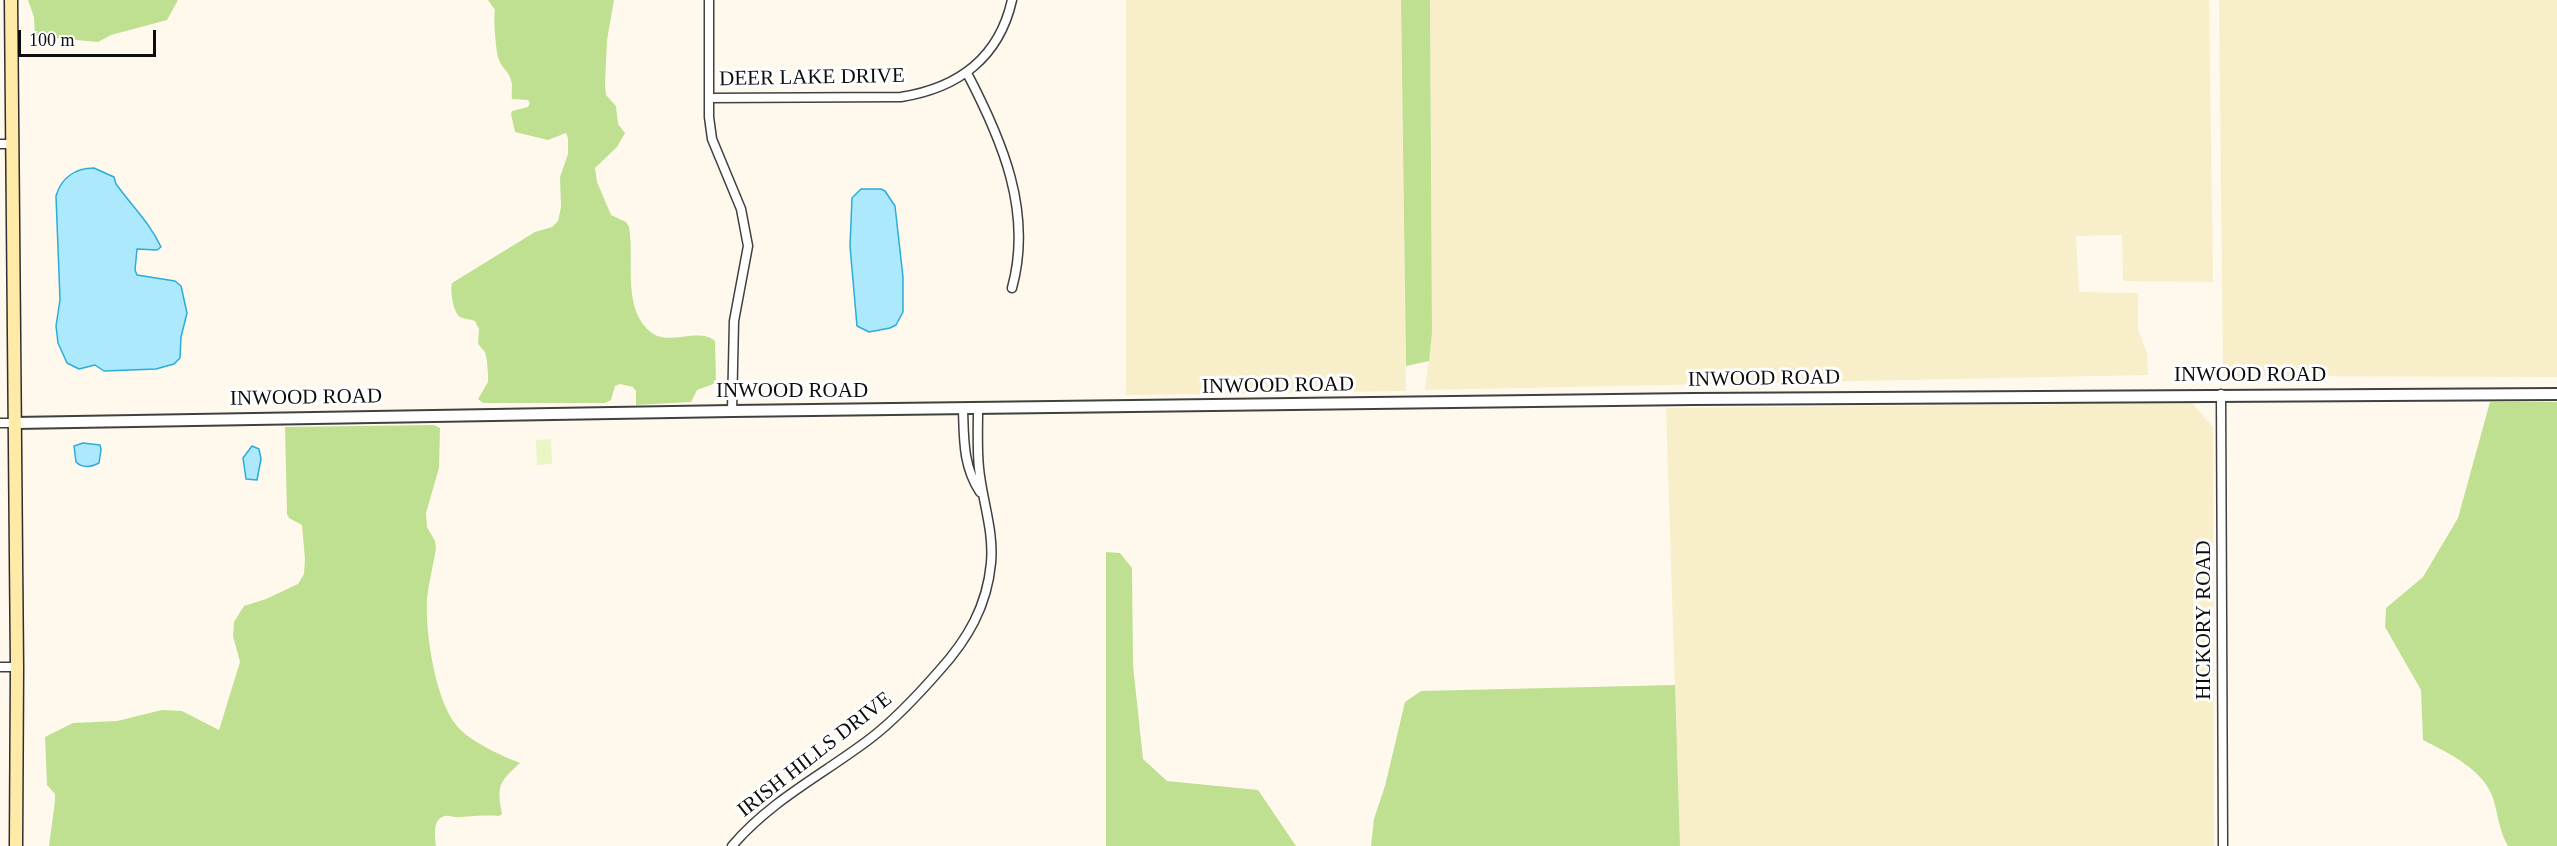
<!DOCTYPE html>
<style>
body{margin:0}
#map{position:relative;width:2557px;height:846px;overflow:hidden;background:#fff9ed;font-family:"Times New Roman",serif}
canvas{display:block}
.scale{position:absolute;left:18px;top:30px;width:138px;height:27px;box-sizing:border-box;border:3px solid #0d0d0d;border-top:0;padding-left:8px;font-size:18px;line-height:21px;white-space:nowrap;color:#0d0d0d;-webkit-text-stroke:4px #fff;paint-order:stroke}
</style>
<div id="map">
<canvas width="2557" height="846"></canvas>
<div class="scale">100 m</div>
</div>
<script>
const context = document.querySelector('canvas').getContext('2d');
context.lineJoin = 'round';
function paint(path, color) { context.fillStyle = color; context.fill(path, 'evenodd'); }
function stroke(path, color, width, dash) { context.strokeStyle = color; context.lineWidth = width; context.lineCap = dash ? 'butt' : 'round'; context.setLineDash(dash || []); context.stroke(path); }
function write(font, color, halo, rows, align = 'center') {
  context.font = font + ' "Times New Roman",serif'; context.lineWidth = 6; context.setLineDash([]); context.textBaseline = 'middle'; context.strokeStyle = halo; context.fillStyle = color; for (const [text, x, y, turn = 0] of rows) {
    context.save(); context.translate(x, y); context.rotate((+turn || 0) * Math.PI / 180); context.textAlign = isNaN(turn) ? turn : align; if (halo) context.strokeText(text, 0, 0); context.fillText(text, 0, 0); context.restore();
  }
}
const farmland = new Path2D(`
 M1126 0H1401L1406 391 1126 395Z
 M1430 0H2209L2213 282 2123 281 2122 235 2076 236 2079 292 2138 293V329L2147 353 2148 375 1425 390 1432 333Z
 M2219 0H2557V377L2223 376Z
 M2192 403 2213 427 2214 846H1680L1666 408Z`);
const forest = new Path2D(`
 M28 0H178L167 20 111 35 98 42 35 36 34 17Z
 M488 0H614L607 40 605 84 606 95 616 106 618 124 625 133 617 147 595 168 597 182 611 215 626 222 629 227C635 260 621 309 652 333 669 346 699 327 715 341L716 383 697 390 691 402 636 405V391L633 387 620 384 615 386 611 400 605 403H483L478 399 488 382V376L487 361 485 352 478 344 479 329 475 321C470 319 464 319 460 317 453 312 450 291 452 283L535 232 552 227 558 221 561 207 560 177 568 154V138L566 133 548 140 515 132 511 114 512 111 528 107 530 103 528 100 512 99C511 93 513 86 511 80 509 72 502 68 499 60 496 53 493 17 495 10Z
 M1401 0H1430L1432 333 1429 361 1406 366Z
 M2490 402H2557V846H2508C2500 833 2498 816 2494 801 2485 770 2450 754 2423 740L2421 690 2385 627 2386 608 2423 577 2458 518Z
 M434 425 440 428 439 468 426 513 427 527 435 541 436 549C433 565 429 582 427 598 425 632 435 701 457 726 469 741 502 756 520 763 498 783 497 786 502 814L499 816C485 815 474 816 460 817 455 818 450 815 445 816 432 819 435 836 436 846H49L55 801V794L47 785 45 737 73 723 117 721 162 710 182 711 219 730 240 662 233 636 234 622 244 606 266 599 298 584 304 574 305 559 302 525 289 518 287 514 285 427Z
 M1106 552 1120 553 1132 568 1133 665 1143 759 1167 781 1258 790 1296 846H1106Z
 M1675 685 1680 846H1371L1374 819 1385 786 1405 702 1421 691Z`);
const pitch = new Path2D(`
 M551 439 552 464 537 465 536 440Z`);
const water = new Path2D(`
 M94 168 114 177 116 184C132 206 150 223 161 247L157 250 137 249 135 270 137 275 175 281 181 286 187 313 181 337 180 358 174 364 156 369 104 371 95 365 79 369 67 363 58 343 56 326 60 300 56 196C61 178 75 168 94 168Z
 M861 189H881L885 191 895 206 903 277V312L896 325 890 328 869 332 857 326 850 246 852 198Z
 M83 443 100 445 101 450 99 463C91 467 83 469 76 462L74 446Z
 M252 446 259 449 261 459 257 480 246 479 243 458Z`);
const minor = new Path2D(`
 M709 0V117L712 139 741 209 748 246 734 321 732 411
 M967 73C1002 140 1033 212 1012 288
 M709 98 901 97C958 88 999 58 1012 0
 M0 144H12
 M2221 394 2223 846
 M963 409C964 440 963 466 980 492
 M0 423H15
 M0 667H17
 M732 846C771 800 824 774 871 738 897 718 918 695 939 671 968 639 987 606 991 563 994 530 982 500 979 468 977 449 978 429 978 409`);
const tertiary = new Path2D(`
 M15 423 732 411 1693 399 2557 394`);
const secondary = new Path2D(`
 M11 0 17 667 16 846`);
const streetNames = [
 ["DEER LAKE DRIVE",812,78,-1],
 ["INWOOD ROAD",2250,375],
 ["INWOOD ROAD",1764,379,-1],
 ["INWOOD ROAD",1278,386,-1],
 ["INWOOD ROAD",792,391],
 ["INWOOD ROAD",306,398,-1],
 ["HICKORY ROAD",2204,620,-90],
 ["IRISH HILLS DRIVE",815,755,-38]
];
paint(farmland, '#f8eeca');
paint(forest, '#bee090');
paint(pitch, '#eaf4c5');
paint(water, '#ace9fc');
stroke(water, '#2bacdb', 1.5);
stroke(minor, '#404040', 11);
stroke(tertiary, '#404040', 14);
stroke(secondary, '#2f2f2f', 15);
stroke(minor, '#fff', 8);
stroke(tertiary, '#fff', 10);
stroke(secondary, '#ffeaa8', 12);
write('21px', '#0d0d0d', '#fff', streetNames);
</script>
